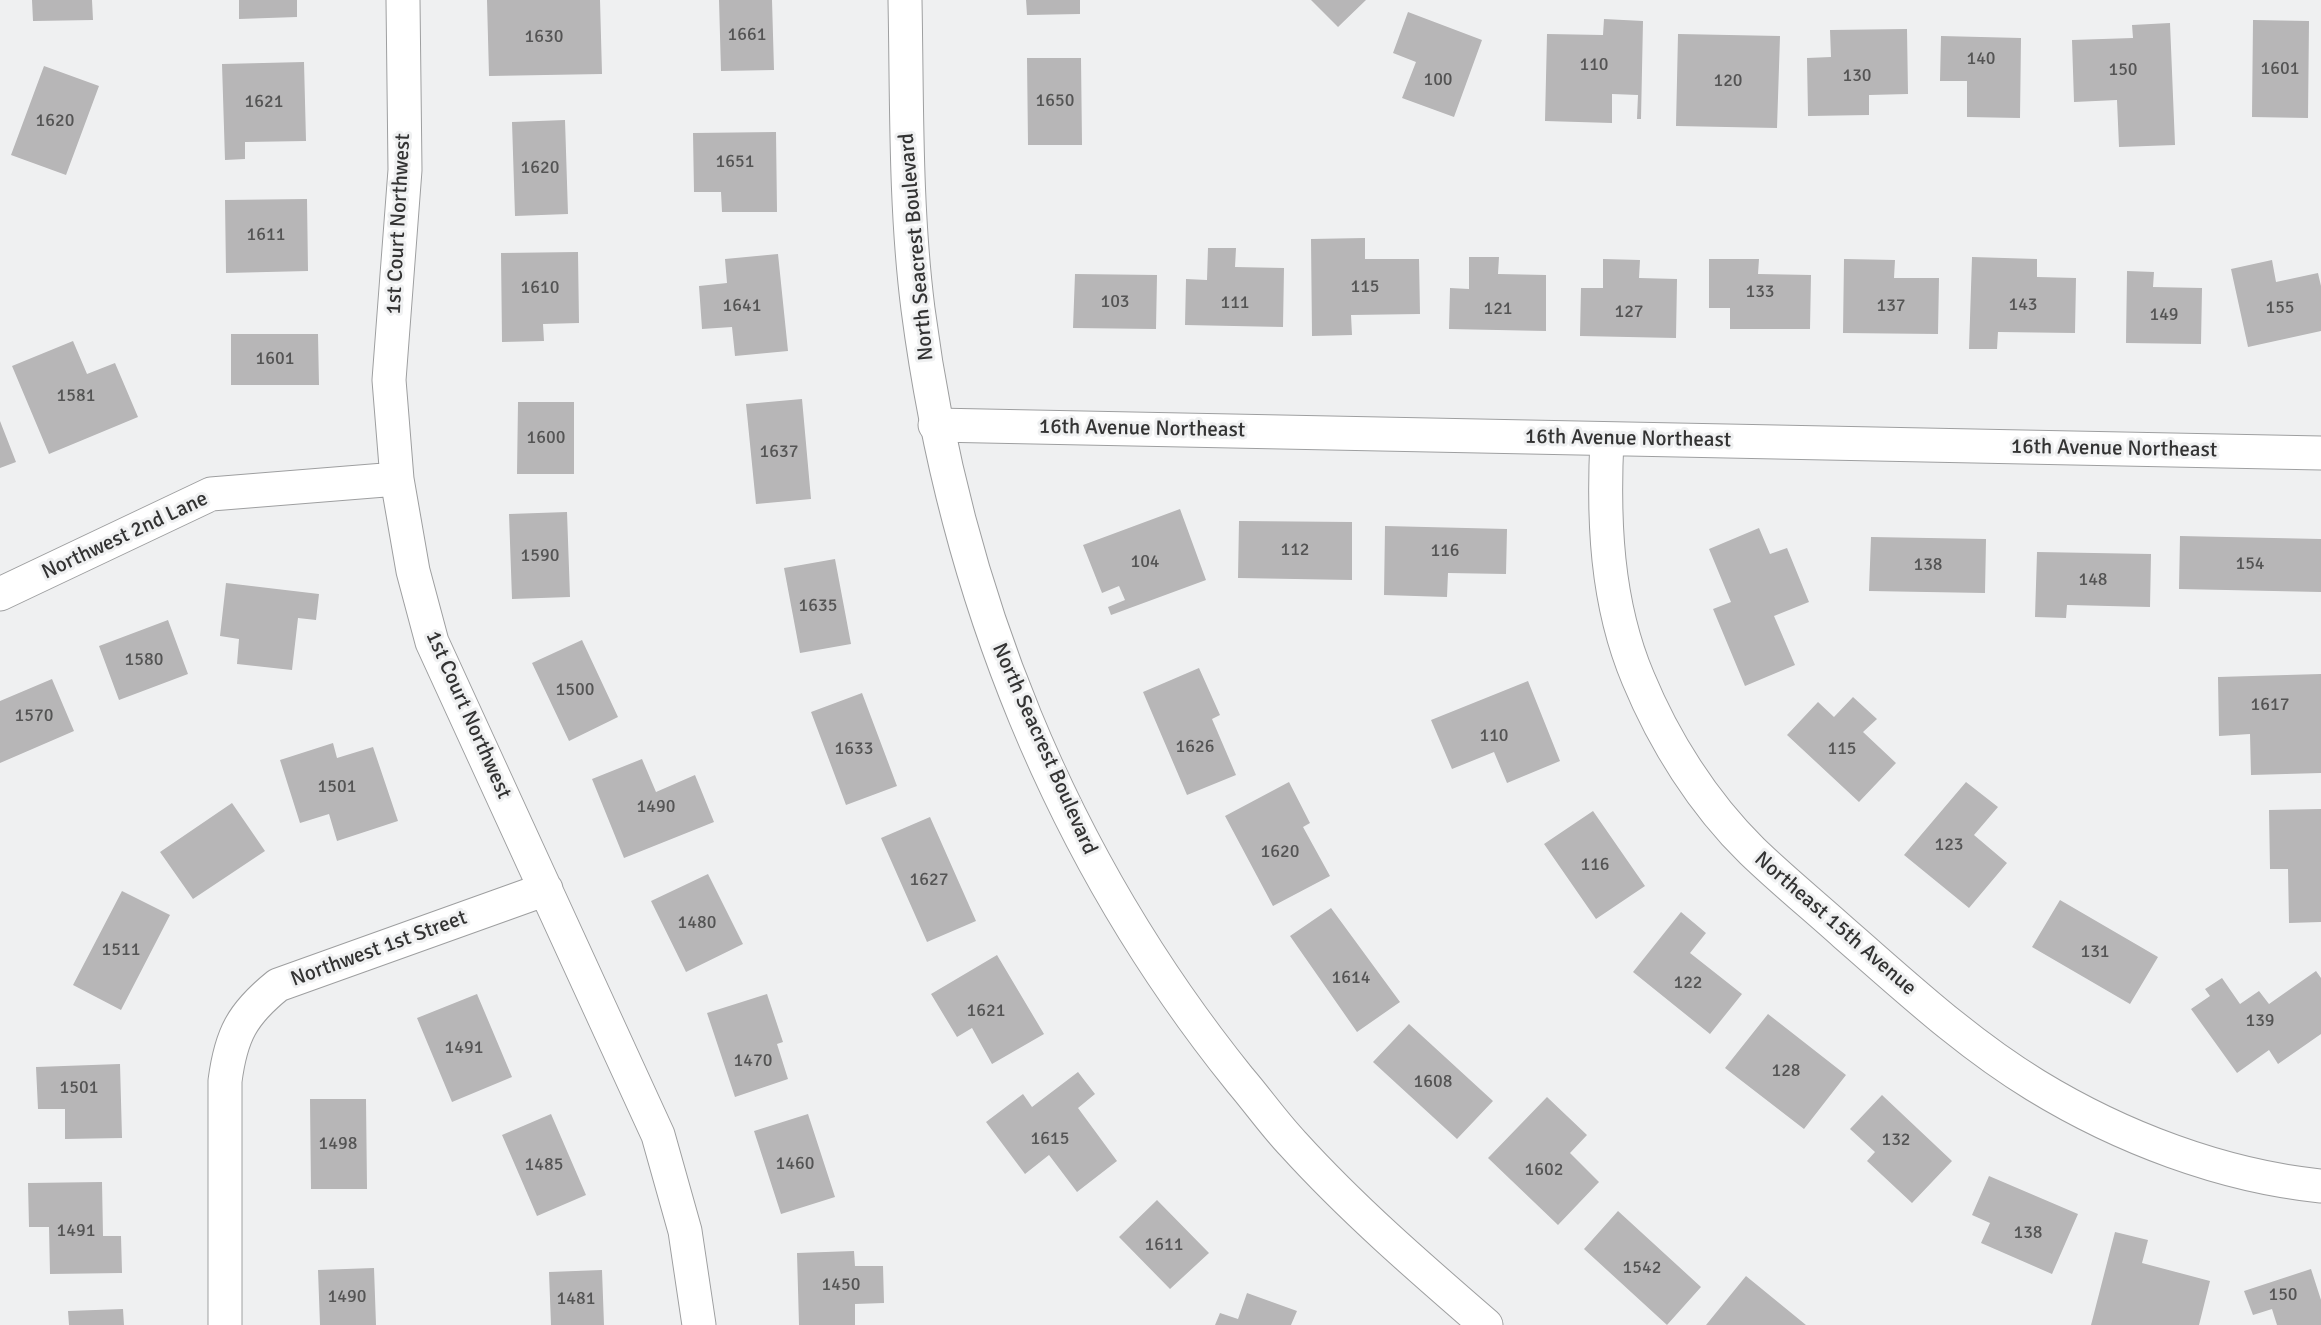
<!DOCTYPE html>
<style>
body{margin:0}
canvas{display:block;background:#eff0f1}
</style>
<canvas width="2321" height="1325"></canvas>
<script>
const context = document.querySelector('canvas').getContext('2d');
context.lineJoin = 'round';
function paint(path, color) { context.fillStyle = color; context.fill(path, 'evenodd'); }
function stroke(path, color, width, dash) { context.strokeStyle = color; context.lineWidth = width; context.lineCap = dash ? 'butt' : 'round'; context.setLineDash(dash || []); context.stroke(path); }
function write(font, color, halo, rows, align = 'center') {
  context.font = font + ' Signika,sans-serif'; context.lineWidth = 6; context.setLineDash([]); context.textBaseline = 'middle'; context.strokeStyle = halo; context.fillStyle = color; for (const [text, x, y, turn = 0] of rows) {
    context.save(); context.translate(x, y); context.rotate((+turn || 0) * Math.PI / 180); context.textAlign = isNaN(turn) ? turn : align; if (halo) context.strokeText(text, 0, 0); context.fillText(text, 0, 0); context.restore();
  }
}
const building = new Path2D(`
 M32 0H92L93 20 33 21Z
 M239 0H297V17L239 19Z
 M487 0H600L602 74 489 76Z
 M719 0H772L774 70 721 71Z
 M1026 0H1080V14L1027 15Z
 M1311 0H1366L1338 27Z
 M1408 12 1482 40 1454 117 1402 98 1416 62 1393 53Z
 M1604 19 1643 21 1641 119H1637L1638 95 1612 94V123L1545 121 1547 34 1603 35Z
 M2253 20 2309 21 2308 118 2252 117Z
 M2170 23 2175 145 2119 147 2117 100 2074 102 2072 40 2133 38 2132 25Z
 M1907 29 1908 94 1869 95V115L1808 116 1807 58 1831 57 1830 30Z
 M1678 34 1780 36 1777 128 1676 126Z
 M1941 36 2021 38 2020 118 1967 117V81H1940Z
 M1027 58H1081L1082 145H1028Z
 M304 62 306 141 245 142V159L225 160 222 64Z
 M44 66 99 86 66 175 11 155Z
 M565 120 568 214 515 216 512 122Z
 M776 132 777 212H722L721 192H694L693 133Z
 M307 199 308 271 226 273 225 200Z
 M1365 238V259H1419L1420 314 1351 315 1352 335 1312 336 1311 239Z
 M1208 248H1236L1235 267 1284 268 1283 327 1185 325 1186 279 1207 280Z
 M578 252 579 323 543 324 544 341 502 342 501 253Z
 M778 254 788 351 735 356 732 327 702 329 699 286 727 283 725 259Z
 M1469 257H1499L1498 274 1546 275V331L1449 329 1450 288 1469 289Z
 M1972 257 2037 259V277L2076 278 2075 333 1998 332 1997 349H1969Z
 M1603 259 1640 260 1639 278 1677 279 1676 338 1580 336 1581 288H1603Z
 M1709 259H1759L1758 274 1811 275 1810 329H1730V308H1709Z
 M1844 259 1895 260 1894 278H1939L1938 334 1843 333Z
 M2272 260 2276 282 2318 273 2321 286V331L2248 347 2231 269Z
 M2127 271 2154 272 2153 287 2202 288 2201 344 2126 343Z
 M1075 274 1157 275 1156 329 1073 328Z
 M231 334H318L319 385H231Z
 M73 341 87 374 115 363 138 417 49 454 12 366Z
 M802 399 811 499 756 504 746 404Z
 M518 402H574V474H517Z
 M0 421 16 462 0 468Z
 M1180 509 1206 580 1111 615 1108 607 1125 600 1119 586 1102 593 1083 545Z
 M567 512 570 597 512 599 509 514Z
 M1239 521 1352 522V580L1238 578Z
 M1385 526 1507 529 1506 574 1448 573 1447 597 1384 595Z
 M1759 528 1770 554 1787 548 1809 602 1774 616 1795 665 1745 686 1713 609 1731 602 1709 549Z
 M2180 536 2321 539V592L2179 589Z
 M1871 537 1986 539 1985 593 1869 591Z
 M2037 552 2151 554 2150 607 2067 605 2066 618 2035 617Z
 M835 559 851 644 800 653 784 568Z
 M226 583 319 594 316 620 298 618 292 670 237 664 239 639 220 636Z
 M168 620 188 674 119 700 99 646Z
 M582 640 618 717 569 741 532 663Z
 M1199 668 1220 715 1212 719 1236 775 1187 795 1143 692Z
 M2321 674V773L2251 775 2250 734 2219 736 2218 677Z
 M52 679 74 731 0 763V701Z
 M1528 681 1560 761 1507 783 1494 752 1452 769 1431 720Z
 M862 693 897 786 846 805 811 712Z
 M1853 697 1877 719 1863 732 1896 763 1859 802 1787 735 1818 702 1834 717Z
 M333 743 337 758 373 747 398 821 337 841 329 814 300 823 280 760Z
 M642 759 656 792 695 775 714 822 624 858 592 779Z
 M1289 782 1310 823 1303 827 1330 876 1273 906 1225 816Z
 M1966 782 1998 807 1974 835 2007 863 1969 908 1904 855Z
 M232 803 265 851 193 899 160 852Z
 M2321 809V922L2289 923 2288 869H2270L2269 810Z
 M1593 811 1645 886 1596 919 1544 844Z
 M930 817 976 921 927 942 881 838Z
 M708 874 743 944 686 972 651 901Z
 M122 891 170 915 121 1010 73 985Z
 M2060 900 2158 957 2130 1004 2032 947Z
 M1331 908 1400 1002 1357 1032 1290 936Z
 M1681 912 1706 933 1690 953 1742 994 1710 1034 1633 972Z
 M997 955 1044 1034 992 1064 972 1028 957 1037 931 994Z
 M2316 971 2321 978V1034L2278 1064 2269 1050 2237 1073 2191 1009 2210 996 2205 989 2222 978 2240 1004 2259 991 2269 1004Z
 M477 994 512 1077 452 1102 417 1018Z
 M767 994 783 1042 777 1044 788 1079 735 1097 707 1013Z
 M1768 1014 1846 1075 1804 1129 1725 1068Z
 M1409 1024 1493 1101 1457 1139 1373 1062Z
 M120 1064 122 1138 65 1139V1109H38L36 1067Z
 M1078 1072 1095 1094 1078 1108 1117 1161 1077 1192 1049 1155 1025 1174 986 1122 1023 1094 1032 1107Z
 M1882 1095 1952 1161 1912 1203 1867 1161 1875 1152 1850 1129Z
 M1547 1097 1587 1135 1570 1153 1599 1182 1558 1225 1488 1158Z
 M310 1099H366L367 1189H311Z
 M551 1114 586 1195 537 1216 502 1135Z
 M808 1114 835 1197 781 1214 754 1131Z
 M1989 1176 2078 1214 2052 1274 1981 1243 1990 1223 1972 1215Z
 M102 1182 103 1236H121L122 1273 50 1274 49 1227H29L28 1183Z
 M1157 1200 1209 1253 1170 1289 1119 1237Z
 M1618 1211 1701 1287 1667 1325 1584 1249Z
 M2115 1232 2148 1240 2142 1263 2210 1281 2199 1325H2091Z
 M854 1251 855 1266H883L884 1303 855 1304V1325H799L797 1253Z
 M374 1268 376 1325H320L318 1270Z
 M2311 1269 2321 1300V1325H2277L2272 1309 2253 1315 2244 1291Z
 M602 1270 604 1325H551L549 1272Z
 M1746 1276 1806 1325H1706Z
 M1247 1293 1297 1311 1291 1325H1215L1220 1313 1238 1319Z
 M123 1309 124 1325H69L68 1311Z`);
const minor = new Path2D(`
 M403 0 405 170 389 380 397 479 413 571 432 642 658 1135 685 1231 699 1325
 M935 425 2321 453
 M1607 439C1603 519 1606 602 1638 678 1664 741 1703 803 1752 851 1782 880 1814 906 1845 934 1906 987 1966 1043 2035 1085 2120 1137 2222 1176 2321 1186
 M0 594 211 494 397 479
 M225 1325V1081C231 1035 242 1014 278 985L546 889`);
const tertiary = new Path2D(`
 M905 0C907 103 905 207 918 309 955 593 1060 857 1240 1080 1258 1101 1274 1124 1293 1144 1352 1209 1419 1267 1486 1325`);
const numberNames = [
 ["1661",747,35],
 ["1630",544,37],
 ["140",1981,59],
 ["110",1594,65],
 ["1601",2280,69],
 ["150",2123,70],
 ["130",1857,76],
 ["100",1438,80],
 ["120",1728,81],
 ["1650",1055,101],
 ["1621",264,102],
 ["1620",55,121],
 ["1651",735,162],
 ["1620",540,168],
 ["1611",266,235],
 ["115",1365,287],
 ["1610",540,288],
 ["133",1760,292],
 ["103",1115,302],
 ["111",1235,303],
 ["143",2023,305],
 ["1641",742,306],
 ["137",1891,306],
 ["155",2280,308],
 ["121",1498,309],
 ["127",1629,312],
 ["149",2164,315],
 ["1601",275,359],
 ["1581",76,396],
 ["1600",546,438],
 ["1637",779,452],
 ["112",1295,550],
 ["116",1445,551],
 ["1590",540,556],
 ["104",1145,562],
 ["154",2250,564],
 ["138",1928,565],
 ["148",2093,580],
 ["1635",818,606],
 ["1580",144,660],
 ["1500",575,690],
 ["1617",2270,705],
 ["1570",34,716],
 ["110",1494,736],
 ["1626",1195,747],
 ["1633",854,749],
 ["115",1842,749],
 ["1501",337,787],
 ["1490",656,807],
 ["123",1949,845],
 ["1620",1280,852],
 ["116",1595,865],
 ["1627",929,880],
 ["1480",697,923],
 ["1511",121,950],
 ["131",2095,952],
 ["1614",1351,978],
 ["122",1688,983],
 ["1621",986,1011],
 ["139",2260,1021],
 ["1491",464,1048],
 ["1470",753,1061],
 ["128",1786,1071],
 ["1608",1433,1082],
 ["1501",79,1088],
 ["1615",1050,1139],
 ["132",1896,1140],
 ["1498",338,1144],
 ["1460",795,1164],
 ["1485",544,1165],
 ["1602",1544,1170],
 ["1491",76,1231],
 ["138",2028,1233],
 ["1611",1164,1245],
 ["1542",1642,1268],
 ["1450",841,1285],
 ["150",2283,1295],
 ["1490",347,1297],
 ["1481",576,1299]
];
const streetNames = [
 ["1st Court Northwest",399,224,-87],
 ["North Seacrest Boulevard",917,247,-95],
 ["16th Avenue Northeast",1142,429,1],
 ["16th Avenue Northeast",1628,439,1],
 ["16th Avenue Northeast",2114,449,1],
 ["Northwest 2nd Lane",125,536,-25],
 ["1st Court Northwest",468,715,66],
 ["North Seacrest Boulevard",1044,749,66],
 ["Northeast 15th Avenue",1835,924,41],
 ["Northwest 1st Street",379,949,-20]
];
paint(building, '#b7b6b7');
stroke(minor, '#9e9fa0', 35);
stroke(tertiary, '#9e9fa0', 35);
stroke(minor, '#fff', 33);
stroke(tertiary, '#fff', 33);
write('18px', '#545454', null, numberNames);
write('21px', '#333', '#eff0f1', streetNames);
</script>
